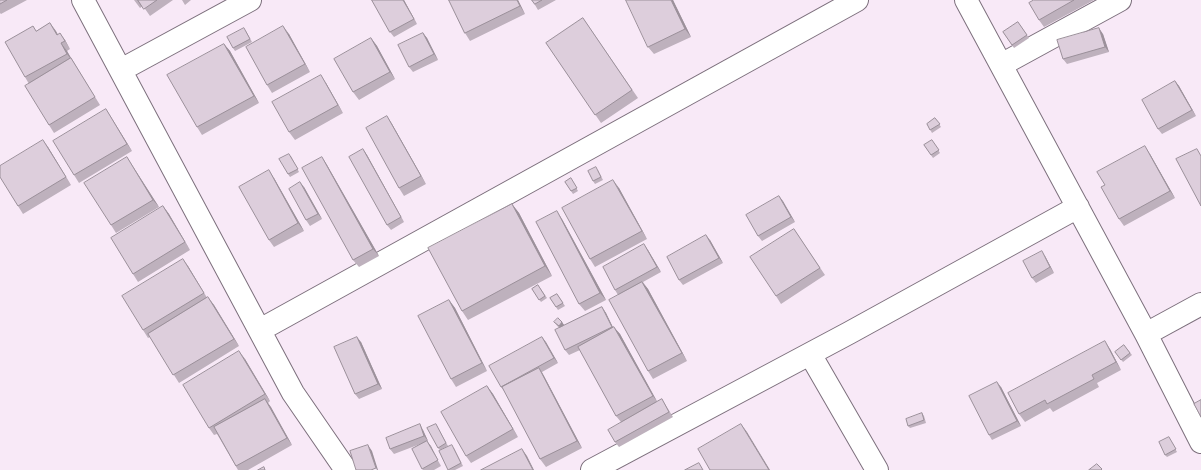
<!DOCTYPE html>
<style>
body{margin:0}
canvas{display:block;background:#f8e9f7}
</style>
<canvas width="1201" height="470"></canvas>
<script>
const context = document.querySelector('canvas').getContext('2d');
context.lineJoin = 'round';
function stroke(path, color, width, dash) { context.strokeStyle = color; context.lineWidth = width; context.lineCap = dash ? 'butt' : 'round'; context.setLineDash(dash || []); context.stroke(path); }
function paint(path, color) { context.fillStyle = color; context.fill(path, 'evenodd'); }
const minor = new Path2D(`
 M83 0 293 393 346 470
 M966 0 1146 334 1201 442
 M1001 65 1120 0
 M121 70 250 0
 M260 330 857 0
 M1146 334 1201 304
 M810 354 877 470
 M592 470 849 333 1078 207`);
const wall = new Path2D(`
 M0 0H27L1 14 0 13Z
 M134 0H173L150 16 143 6 140 8Z
 M182 0H191L185 5Z
 M372 0H404L417 24 394 37 390 32Z
 M449 0H518L525 14 470 41 465 33Z
 M532 0H556L538 10Z
 M673 0 691 37 654 54 648 47Z
 M1034 0H1094L1044 27 1039 20Z
 M583 18 638 98 601 123 546 43Z
 M1018 22 1029 38 1014 48 1003 32Z
 M50 23 57 34 65 40 70 49 67 51 100 105 54 133 49 125 29 84 25 77 33 26 36 31Z
 M246 31 252 42 235 51 233 48Z
 M423 33 427 38 438 60 413 72 409 67Z
 M289 34 310 72 272 93 267 85Z
 M1103 34 1109 52 1067 64 1063 59Z
 M371 38 377 46 395 79 359 100 353 92Z
 M224 44 230 51 259 103 202 135 197 127Z
 M1175 81 1179 86 1196 116 1162 134 1158 129Z
 M326 83 343 113 295 140 289 132Z
 M106 109 132 151 79 183 74 175Z
 M387 116 392 124 426 184 404 196 399 188Z
 M935 118 941 127 932 133 927 124Z
 M932 140 940 153 933 158 924 145Z
 M48 147 71 185 23 214 18 206Z
 M363 149 367 155 404 222 391 230 387 225Z
 M1150 154 1175 198 1124 226 1119 219 1105 185Z
 M291 156 299 172 290 177 288 174Z
 M127 157 159 207 116 233 111 225Z
 M322 157 327 165 379 256 359 267 353 260Z
 M598 170 603 180 595 184 593 181Z
 M274 178 304 231 274 247 269 240Z
 M571 178 578 191 573 194 565 182Z
 M304 187 322 219 310 226 306 220Z
 M619 188 647 239 595 267 590 259Z
 M779 196 795 222 762 241 758 236Z
 M512 204 519 213 552 276 468 320 462 311Z
 M163 206 169 214 190 250 138 282 133 274Z
 M562 219 606 300 585 311 579 304Z
 M794 229 825 275 781 304 776 296Z
 M710 240 723 263 683 285 679 280Z
 M648 250 661 272 643 282 648 289 687 361 653 379 648 371 618 295 615 290Z
 M1045 256 1054 273 1036 283 1032 278Z
 M188 266 207 298 214 305 239 346 179 383 150 337 148 338 143 330Z
 M538 285 547 298 541 302 532 289Z
 M557 294 565 306 558 310 550 298Z
 M449 300 455 308 487 371 456 387 451 379Z
 M602 307 606 313 613 327 620 334 657 402 662 399 673 417 619 447 615 442 621 422 616 416 580 350 569 355 565 350 559 328 554 322H562L564 325 563 326Z
 M542 337 558 363 542 372 544 376 582 448 546 467 540 459 505 392 501 387Z
 M361 342 382 389 359 399 355 394Z
 M1124 345 1132 355 1123 362 1115 352Z
 M1110 349 1121 370 1097 383 1099 387 1053 412 1050 408 1025 422 1019 414Z
 M245 359 270 401 268 403 292 445 248 470H238L217 434 214 435 209 428Z
 M487 386 493 394 518 437 471 463 466 456Z
 M1001 387 1021 426 992 440 989 435Z
 M922 413 924 416 926 423 910 428 908 426Z
 M436 424 448 446 440 450 438 448Z
 M423 430 428 441H427L441 466 434 470H423L412 449 423 443 394 454 390 449Z
 M1169 437 1177 452 1167 457 1165 455Z
 M454 448 463 466 455 470H449L439 451Z`);
const shadedWall = new Path2D(`
 M403 0H404L417 24 414 19Z
 M517 0H518L525 14 520 6Z
 M671 0H673L691 37 685 29Z
 M50 23 56 31 62 42 57 35Z
 M283 26 289 34 310 72 305 64Z
 M1099 28 1103 34 1109 52 1105 47Z
 M60 33 65 40 70 49Z
 M423 33 427 38 438 60 434 54Z
 M371 38 377 46 395 79 390 72Z
 M61 43 67 51 73 62 67 54Z
 M224 44 230 51 259 103 254 96Z
 M321 75 326 83 343 113 338 105Z
 M1175 81 1179 86 1196 116 1192 110Z
 M106 109 111 117 132 151 127 144Z
 M387 116 392 124 426 184 421 176Z
 M43 140 48 147 71 185 66 177Z
 M1145 146 1150 154 1175 198 1170 191Z
 M363 149 367 155 404 222 401 217Z
 M127 157 132 165 159 207 153 200Z
 M322 157 327 165 379 256 373 249Z
 M269 170 274 178 304 231 298 223Z
 M613 180 619 188 647 239 642 231Z
 M300 182 304 187 322 219 318 214Z
 M779 196 783 201 795 222 791 217Z
 M512 204 519 213 552 276 545 266Z
 M163 206 169 214 190 250 185 242Z
 M557 211 562 219 606 300 600 293Z
 M706 235 710 240 723 263 719 258Z
 M644 244 648 250 661 272 657 267Z
 M1042 251 1045 256 1054 273 1050 267Z
 M183 259 188 266 209 301 204 293Z
 M642 282 648 289 687 361 682 353Z
 M208 297 214 305 239 346 234 339Z
 M449 300 455 308 487 371 482 363Z
 M602 307 606 313 615 332 612 327Z
 M562 322 564 325 561 329 559 326Z
 M614 327 620 334 658 403 653 396Z
 M357 337 361 342 382 389 378 384Z
 M542 337 546 342 558 363 554 358Z
 M1105 341 1110 349 1121 370 1116 362Z
 M239 351 245 359 270 401 265 394Z
 M539 368 544 376 582 448 577 441Z
 M997 382 1001 387 1021 426 1017 421Z
 M487 386 493 394 518 437 513 429Z
 M265 399 271 407 292 445 287 438Z
 M420 424 423 430 428 441 424 436Z
 M741 424 747 432 770 470H769Z
 M427 441 431 446 441 466 438 460Z
 M368 445 372 451 378 470H377L376 468Z
 M522 449 527 456 534 470H533Z`);
const building = new Path2D(`
 M0 0H7L0 4Z
 M138 0H157L144 9Z
 M372 0H403L414 19 390 32Z
 M449 0H517L520 6 465 33Z
 M532 0H542L535 4Z
 M626 0H671L685 29 648 47Z
 M1034 0H1074L1039 20 1029 3Z
 M583 18 632 90 595 115 546 43Z
 M1018 22 1027 35 1012 45 1003 32Z
 M50 23 57 35 60 33 65 41 61 43 67 54 25 77 5 42 33 26 36 31Z
 M283 26 305 64 267 85 246 47Z
 M244 28 250 39 233 48 227 37Z
 M1099 28 1105 47 1063 59 1057 40Z
 M423 33 434 54 409 67 398 45Z
 M371 38 390 72 353 92 334 59Z
 M224 44 254 96 197 127 167 75Z
 M71 58 95 97 49 125 25 86Z
 M321 75 338 105 289 132 272 102Z
 M1175 81 1192 110 1158 129 1142 100Z
 M106 109 127 144 74 175 53 141Z
 M387 116 421 176 399 188 366 128Z
 M935 118 940 124 930 130 927 124Z
 M43 140 66 177 18 206 0 177V166Z
 M932 140 939 150 931 155 924 145Z
 M1145 146 1170 191 1119 219 1101 187 1105 185 1097 172Z
 M363 149 401 217 387 225 349 157Z
 M1197 149 1201 156V206L1176 159Z
 M289 154 298 169 288 174 279 159Z
 M127 157 153 200 111 225 84 183Z
 M322 157 373 249 353 260 302 168Z
 M596 167 601 177 593 181 588 171Z
 M269 170 298 223 269 240 239 187Z
 M571 178 577 188 571 191 565 182Z
 M613 180 642 231 590 259 562 208Z
 M300 182 318 214 306 220 289 189Z
 M779 196 791 217 758 236 746 215Z
 M512 204 545 266 462 311 428 248Z
 M163 206 185 242 133 274 111 238Z
 M557 211 600 293 579 304 536 222Z
 M794 229 820 268 776 296 750 257Z
 M706 235 719 258 679 280 667 257Z
 M644 244 657 267 615 290 603 267Z
 M1042 251 1050 267 1032 278 1023 261Z
 M183 259 204 293 143 330 122 296Z
 M642 282 682 353 648 371 609 300Z
 M538 285 545 296 539 300 532 289Z
 M557 294 563 303 556 307 550 298Z
 M208 297 234 339 173 375 148 334Z
 M449 300 482 363 451 379 418 316Z
 M602 307 612 327 565 350 555 330Z
 M558 318 562 322 559 326 554 322Z
 M614 327 653 396 616 416 578 347Z
 M357 337 378 384 355 394 334 347Z
 M542 337 554 358 501 387 489 366Z
 M1105 341 1116 362 1092 375 1094 379 1047 404 1045 400 1019 414 1008 393Z
 M1124 345 1130 353 1121 360 1115 352Z
 M239 351 265 394 209 428 183 385Z
 M539 368 577 441 540 459 502 387Z
 M997 382 1017 421 989 435 969 396Z
 M487 386 513 429 466 456 441 412Z
 M265 399 287 438 236 466 214 427Z
 M662 399 669 412 615 442 608 430Z
 M1201 400V417L1194 404Z
 M922 413 924 420 908 426 906 419Z
 M420 424 424 436 390 449 386 438Z
 M436 424 446 443 438 448 427 428Z
 M741 424 769 470H710L698 449Z
 M1169 437 1176 449 1165 455 1159 442Z
 M427 441 438 460 422 469 412 449Z
 M368 445 376 468 371 470H356L350 451Z
 M452 445 461 463 448 470 439 451Z
 M522 449 533 470H481Z
 M699 463 703 470H685Z
 M1097 464 1102 469 1101 470H1089Z
 M264 467 265 470H258Z`);
stroke(minor, '#7d707d', 24);
stroke(minor, '#fff', 22);
paint(wall, '#beb1bd');
paint(shadedWall, '#9b909a');
paint(building, '#ddcedc');
stroke(building, '#9b909a', 1);
</script>
